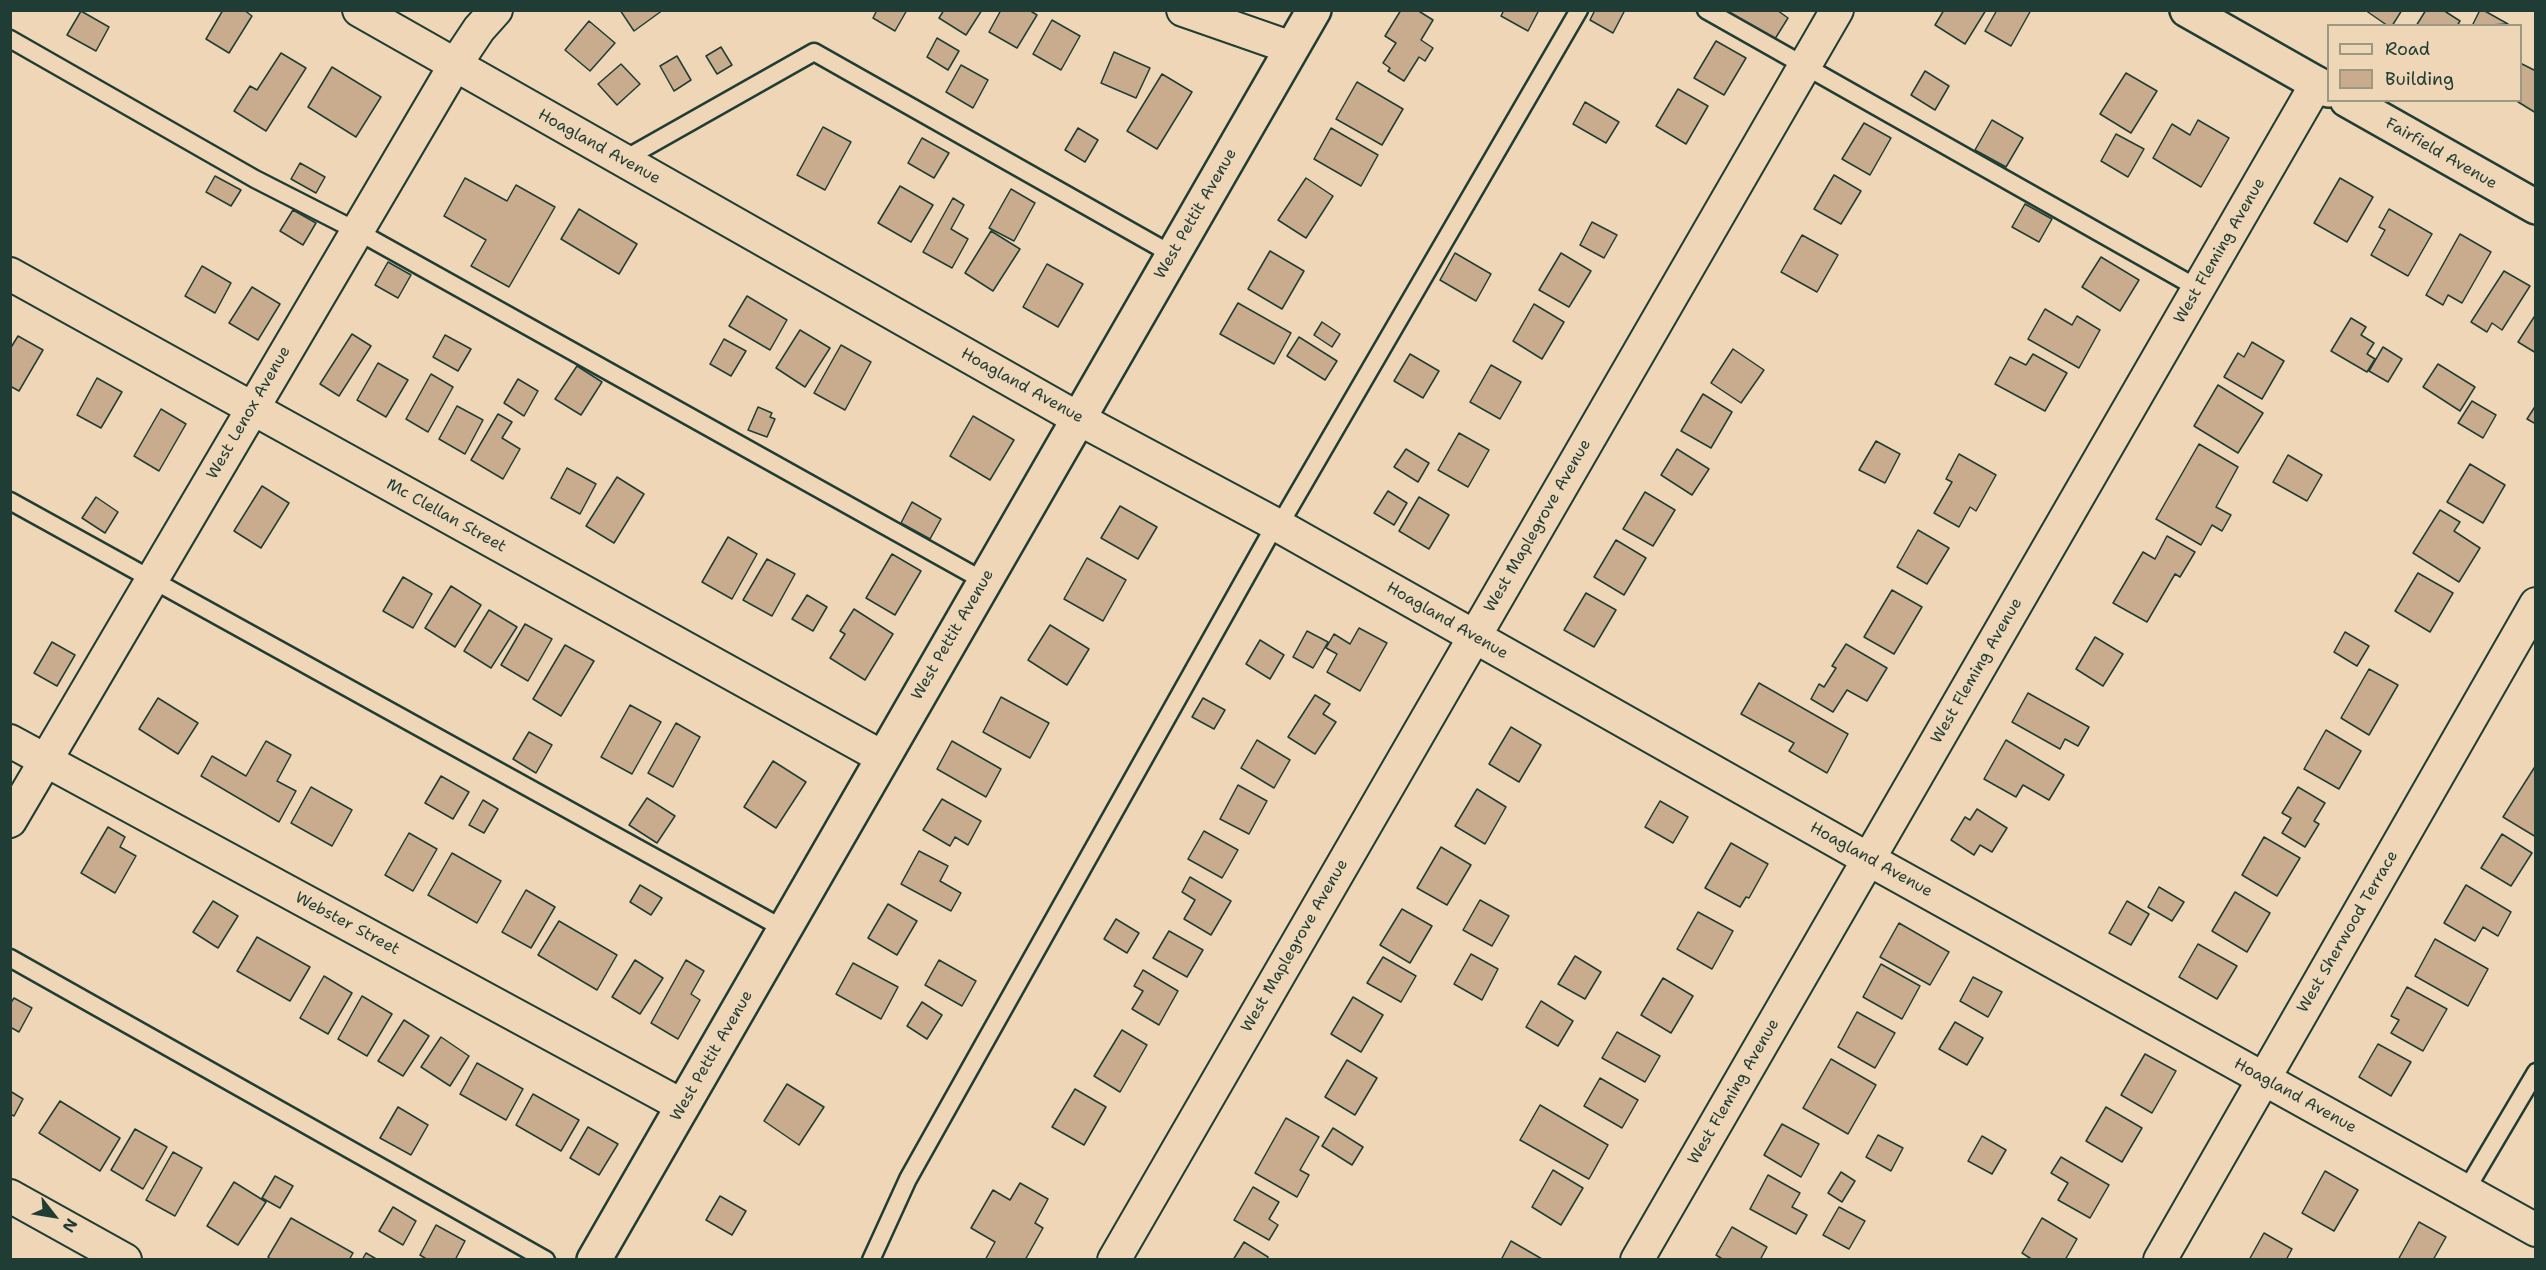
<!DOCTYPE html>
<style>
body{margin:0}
#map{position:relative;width:2546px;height:1270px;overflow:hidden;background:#efd6b7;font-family:"Shantell Sans",sans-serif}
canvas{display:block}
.frame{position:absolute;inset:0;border:12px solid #1f3d34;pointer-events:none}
.legend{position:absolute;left:2327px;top:24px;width:195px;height:78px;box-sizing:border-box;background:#efd6b7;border:2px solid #9c9983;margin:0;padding:8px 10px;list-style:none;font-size:18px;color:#1f3d34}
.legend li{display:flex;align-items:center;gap:12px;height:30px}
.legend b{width:30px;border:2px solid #9c9983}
.north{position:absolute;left:24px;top:1186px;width:60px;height:60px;-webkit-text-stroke:4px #efd6b7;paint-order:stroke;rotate:121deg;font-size:16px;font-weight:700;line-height:24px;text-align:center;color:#1f3d34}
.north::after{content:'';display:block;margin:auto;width:21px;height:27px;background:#1f3d34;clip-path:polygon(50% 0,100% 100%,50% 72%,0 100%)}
</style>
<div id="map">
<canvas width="2546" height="1270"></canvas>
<div class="frame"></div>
<ul class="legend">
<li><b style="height:8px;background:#efd6b7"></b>Road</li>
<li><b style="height:16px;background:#c9ac8e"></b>Building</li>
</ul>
<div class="north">N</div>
</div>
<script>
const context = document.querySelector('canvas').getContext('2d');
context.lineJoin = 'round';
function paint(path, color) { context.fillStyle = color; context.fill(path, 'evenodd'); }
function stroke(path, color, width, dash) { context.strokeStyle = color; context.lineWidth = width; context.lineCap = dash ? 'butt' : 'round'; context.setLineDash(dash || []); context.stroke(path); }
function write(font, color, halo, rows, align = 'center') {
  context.font = font + ' "Shantell Sans",sans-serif'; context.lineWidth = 5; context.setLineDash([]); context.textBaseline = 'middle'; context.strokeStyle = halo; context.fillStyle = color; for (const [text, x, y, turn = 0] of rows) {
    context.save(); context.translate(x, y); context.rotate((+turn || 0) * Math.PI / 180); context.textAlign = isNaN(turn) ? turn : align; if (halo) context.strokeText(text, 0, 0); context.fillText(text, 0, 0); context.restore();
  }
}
const building = new Path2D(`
 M223 10H244L252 16 229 53 206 39Z
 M620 10H663L634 31Z
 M877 10H907L895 31 873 18Z
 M944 10H982L966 35 939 18Z
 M1001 10H1029L1037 15 1017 48 989 32Z
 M1401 10H1417L1433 20 1421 40 1433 48 1425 61 1419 57 1404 81 1388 71 1390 68 1383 63 1396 43 1385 36Z
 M1504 10H1539L1528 31 1501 16Z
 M1595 10H1625L1613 33 1590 20Z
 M1728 10H1777L1788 18 1773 42 1727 13Z
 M1944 10H1986L1965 44 1935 25Z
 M1997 10H2031L2011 46 1985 31Z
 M2365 10H2402L2392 26H2388Z
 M2426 10H2443L2460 21 2457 26H2416Z
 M2480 10H2483L2508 24 2472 26Z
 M81 11 109 27 96 51 67 35Z
 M1052 20 1080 36 1061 70 1033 54Z
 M589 21 615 43 590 71 565 50Z
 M937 38 959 51 948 70 927 57Z
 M1716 41 1746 58 1724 95 1694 78Z
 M721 47 732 65 717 74 706 56Z
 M1114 52 1150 68 1136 98 1101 83Z
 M281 53 306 68 266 131 234 111 250 86 257 90Z
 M677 56 691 80 674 91 660 66Z
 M2520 63 2536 71V113L2515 100H2520Z
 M621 64 640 84 617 105 598 84Z
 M961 65 988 80 973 108 946 92Z
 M332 67 381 97 356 137 308 107Z
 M1925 71 1949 86 1935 110 1911 95Z
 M2126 73 2157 91 2131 133 2100 114Z
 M1162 74 1192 92 1157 149 1127 131Z
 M1357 82 1403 109 1382 145 1336 119Z
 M1678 89 1708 106 1686 144 1656 126Z
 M1585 102 1619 122 1606 143 1573 124Z
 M1992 120 2023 138 2006 167 1975 150Z
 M2198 120 2229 138 2201 187 2153 158 2172 124 2190 135Z
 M1864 123 1891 138 1870 175 1842 159Z
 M823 127 851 142 825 190 797 175Z
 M1078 128 1098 140 1085 162 1065 150Z
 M1331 128 1378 155 1361 186 1314 159Z
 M2116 134 2144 149 2128 177 2101 161Z
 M922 138 949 153 934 178 908 163Z
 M300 163 325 177 316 193 291 179Z
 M1834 175 1861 191 1841 224 1814 209Z
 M215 176 241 190 231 206 206 192Z
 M465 178 507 201 516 185 555 207 509 287 471 266 486 240 444 216Z
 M1306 178 1333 196 1306 238 1278 220Z
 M2340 178 2373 197 2347 242 2314 223Z
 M900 186 933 205 911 242 878 223Z
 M1011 189 1035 203 1014 241 989 228Z
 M953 198 964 205 951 229 968 239 952 268 923 252Z
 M2025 204 2052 219 2039 242 2012 227Z
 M579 209 637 244 619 274 561 239Z
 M2389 209 2432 234 2408 276 2371 255 2385 230 2379 227Z
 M293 210 316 223 303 245 280 231Z
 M1592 222 1617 235 1604 258 1580 245Z
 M991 231 1020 249 993 291 965 273Z
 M2460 234 2491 252 2462 303 2448 295 2443 305 2426 295Z
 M1802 235 1838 255 1817 292 1781 272Z
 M1270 251 1304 271 1282 309 1248 289Z
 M1455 253 1491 274 1476 301 1440 280Z
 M1561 253 1591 271 1569 307 1539 290Z
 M2101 257 2139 280 2120 311 2082 287Z
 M388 262 411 275 398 298 375 285Z
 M1047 264 1083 284 1058 327 1023 307Z
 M202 266 231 283 215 313 185 296Z
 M2504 271 2530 286 2502 330 2492 323 2487 332 2471 322Z
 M252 287 280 304 258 340 229 323Z
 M747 296 787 320 770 350 729 326Z
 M1238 303 1291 333 1274 364 1220 334Z
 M1534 304 1564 322 1542 359 1513 341Z
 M2045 309 2072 325 2077 316 2100 330 2079 368 2028 339Z
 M2536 314V353L2518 342Z
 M2351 318 2366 327 2361 335 2374 343 2367 354 2375 359 2367 372 2331 351Z
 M1322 322 1340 334 1332 347 1314 335Z
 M800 330 830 348 805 387 776 368Z
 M352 334 371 346 339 396 320 384Z
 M445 335 471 349 458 371 433 357Z
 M18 336 43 350 19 391 10 386V349Z
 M1299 337 1337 361 1325 380 1287 356Z
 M724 339 746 351 731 376 710 364Z
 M2252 342 2284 361 2262 399 2224 377 2238 353 2244 357Z
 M841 345 871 362 845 410 814 393Z
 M2383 347 2402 359 2388 382 2369 371Z
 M1733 349 1764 370 1741 403 1711 383Z
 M1410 354 1439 371 1423 398 1394 381Z
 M2033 354 2067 373 2045 411 1995 384 2010 357 2026 365Z
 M378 363 408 380 386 417 357 400Z
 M2438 364 2475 387 2460 411 2423 387Z
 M1491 365 1521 382 1500 419 1470 402Z
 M577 366 602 382 581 415 555 399Z
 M431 374 453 387 428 432 406 419Z
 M97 378 122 392 101 428 77 415Z
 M518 379 538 391 524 416 504 403Z
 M2218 385 2263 413 2238 453 2194 426Z
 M1703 394 1732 412 1711 448 1681 431Z
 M2472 401 2496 415 2483 438 2458 423Z
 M2536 405V424L2527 419Z
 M457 406 483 420 465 454 439 439Z
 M758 407 772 413 770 417 775 419 767 437 748 430Z
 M161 409 186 424 159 471 134 456Z
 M498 414 512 422 502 438 520 449 503 479 471 460Z
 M973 416 1014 440 990 480 950 456Z
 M1459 433 1489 450 1468 487 1438 470Z
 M1876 441 1900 454 1885 483 1859 470Z
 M2199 444 2238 467 2216 507 2231 515 2222 531 2212 525 2201 545 2156 519Z
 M1406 449 1429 463 1418 482 1394 467Z
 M1677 449 1709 469 1692 495 1661 475Z
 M1959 454 1996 475 1976 511 1970 507 1959 527 1934 513 1952 482 1946 479Z
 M2288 455 2322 475 2307 501 2273 482Z
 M2470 464 2505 485 2483 523 2447 502Z
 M567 468 596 484 580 514 551 498Z
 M617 477 644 494 614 543 586 526Z
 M262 486 289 503 261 548 234 531Z
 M1388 491 1407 503 1394 525 1374 513Z
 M1645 492 1675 510 1653 546 1623 529Z
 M96 497 118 512 105 533 82 518Z
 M1419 497 1449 515 1429 549 1399 531Z
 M912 502 941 519 930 539 901 523Z
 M1120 506 1157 527 1138 559 1101 538Z
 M2440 510 2460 522 2454 531 2480 548 2459 582 2413 553Z
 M1918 530 1949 548 1927 584 1897 567Z
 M2167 536 2195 552 2180 577 2175 574 2147 622 2113 603 2143 552 2155 559Z
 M728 537 757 554 732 599 702 582Z
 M1616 540 1646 558 1624 595 1594 577Z
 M892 554 921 571 895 615 866 598Z
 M1087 558 1126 580 1103 621 1064 599Z
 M767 559 795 574 772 616 743 600Z
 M2418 573 2453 593 2430 632 2395 611Z
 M403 577 432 594 413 628 383 611Z
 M451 586 481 605 455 647 425 628Z
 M1892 590 1922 607 1894 654 1864 637Z
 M1586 593 1616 610 1594 647 1564 630Z
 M807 595 827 607 813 631 792 619Z
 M854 609 893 634 865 680 830 658 845 634 840 631Z
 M489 610 517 627 491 668 464 651Z
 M525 624 552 639 528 681 501 665Z
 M1050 625 1089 649 1067 685 1028 660Z
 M1359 628 1387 643 1360 691 1327 672 1337 654 1326 648 1334 634 1350 644Z
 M1307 631 1328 642 1313 668 1293 657Z
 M2345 632 2369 646 2357 666 2334 652Z
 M2095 637 2123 654 2103 686 2076 669Z
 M1260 640 1284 655 1270 679 1246 664Z
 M52 642 75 655 57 686 34 673Z
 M1846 644 1887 668 1867 701 1847 690 1833 712 1811 699 1819 684 1824 687 1836 668 1832 666Z
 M565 645 594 661 561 716 533 699Z
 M2369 669 2398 685 2369 735 2341 718Z
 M1759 683 1848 734 1827 773 1789 751 1794 743 1741 714Z
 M2028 693 2089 727 2078 746 2065 739 2060 749 2012 722Z
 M1315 695 1330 704 1323 714 1336 722 1315 754 1288 737Z
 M1001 697 1049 723 1030 758 983 732Z
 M158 698 198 723 178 754 139 729Z
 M1203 698 1225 710 1214 729 1192 717Z
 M630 705 661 722 632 774 601 757Z
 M676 723 700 737 673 787 648 773Z
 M1511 727 1541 745 1519 782 1489 764Z
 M2326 730 2361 751 2339 789 2304 769Z
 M529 732 552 745 536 773 513 759Z
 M1257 740 1290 760 1274 788 1241 768Z
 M2006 740 2064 775 2049 800 2023 785 2016 797 1984 779Z
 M266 741 291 755 277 781 296 791 279 822 201 776 212 756 246 776Z
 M952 741 1001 769 986 797 937 769Z
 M773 761 806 782 776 828 744 807Z
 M2536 765V837L2503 817Z
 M441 776 469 792 453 819 425 803Z
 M1238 785 1267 801 1249 834 1220 819Z
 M311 787 352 810 332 846 291 823Z
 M2298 787 2325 803 2314 821 2319 824 2305 847 2282 833 2291 818 2282 813Z
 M1477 789 1506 807 1485 844 1455 826Z
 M647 798 675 816 657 843 629 825Z
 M942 799 981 821 968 845 955 837 950 846 923 830Z
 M483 800 498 809 484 833 469 825Z
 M1660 801 1688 817 1673 843 1645 827Z
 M1977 809 2007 828 1992 852 1980 845 1974 855 1951 840 1965 817 1970 820Z
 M108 827 125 837 120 847 136 856 115 893 81 873Z
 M1204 831 1238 850 1222 878 1188 859Z
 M409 833 437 849 413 891 385 875Z
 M2502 834 2532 853 2511 886 2481 868Z
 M2264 837 2300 858 2277 896 2242 875Z
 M1731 843 1768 864 1749 898 1746 897 1740 907 1705 888Z
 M1441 847 1471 865 1447 905 1417 888Z
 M919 851 948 866 940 881 961 893 951 911 901 884Z
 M452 853 501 881 477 923 428 895Z
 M1190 877 1231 901 1211 935 1184 919 1195 900 1182 892Z
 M640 885 662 898 651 915 630 902Z
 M2466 885 2511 912 2498 936 2483 927 2475 941 2444 923Z
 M2159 887 2184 902 2172 921 2148 907Z
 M526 890 555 907 531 948 502 932Z
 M2235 892 2270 913 2247 952 2212 931Z
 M1480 900 1509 916 1492 946 1463 930Z
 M213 901 238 916 218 948 193 932Z
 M2127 901 2149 914 2131 945 2109 933Z
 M888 904 917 921 897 955 868 938Z
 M1402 909 1432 926 1410 963 1380 945Z
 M1698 912 1733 931 1712 969 1677 949Z
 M1116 919 1139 933 1127 953 1104 939Z
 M559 921 617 955 597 990 538 955Z
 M1899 923 1949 952 1930 985 1880 957Z
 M1169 931 1203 950 1187 977 1153 958Z
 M257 937 310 967 290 1001 237 971Z
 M2435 939 2488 969 2468 1006 2415 976Z
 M2198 944 2237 966 2217 999 2179 977Z
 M1471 954 1498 969 1482 1000 1454 984Z
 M1575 956 1601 972 1585 999 1558 984Z
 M1383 957 1416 976 1401 1002 1367 983Z
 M635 960 663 978 640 1014 612 997Z
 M686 960 704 971 691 994 700 1000 678 1039 651 1023Z
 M939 960 976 981 962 1006 925 985Z
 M853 963 898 987 881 1019 836 994Z
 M1881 964 1920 986 1902 1019 1863 997Z
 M1143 970 1178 991 1159 1025 1132 1009 1143 991 1134 986Z
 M324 976 352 993 328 1034 300 1018Z
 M1973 977 2002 992 1988 1017 1960 1001Z
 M1663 978 1693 996 1671 1033 1641 1015Z
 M2407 987 2447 1009 2423 1051 2391 1033 2399 1020 2391 1016Z
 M362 996 392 1014 367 1056 338 1039Z
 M1353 997 1383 1015 1361 1052 1331 1034Z
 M14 998 32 1008 19 1032 10 1027V1004Z
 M1541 1001 1573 1021 1558 1046 1526 1027Z
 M922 1002 942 1015 927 1039 907 1026Z
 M1857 1012 1895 1033 1875 1068 1838 1047Z
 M404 1020 429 1036 403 1076 378 1061Z
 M1955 1022 1983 1038 1967 1065 1939 1049Z
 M1122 1030 1147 1045 1120 1092 1094 1076Z
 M1617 1032 1660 1056 1645 1082 1602 1058Z
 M441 1037 469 1056 450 1086 421 1067Z
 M2378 1044 2411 1062 2391 1096 2359 1077Z
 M2145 1054 2176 1071 2152 1113 2121 1095Z
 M1831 1059 1876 1085 1848 1134 1803 1108Z
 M1347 1060 1377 1078 1355 1115 1325 1097Z
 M477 1063 523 1089 506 1120 460 1094Z
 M1600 1078 1638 1100 1622 1128 1584 1106Z
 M787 1084 824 1107 799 1145 764 1121Z
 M1075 1089 1106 1107 1084 1145 1052 1127Z
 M10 1091 23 1099 14 1116 10 1114Z
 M533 1094 579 1120 561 1151 516 1125Z
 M60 1101 120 1138 100 1171 39 1133Z
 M1540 1105 1608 1145 1589 1179 1520 1140Z
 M398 1107 428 1125 411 1155 380 1138Z
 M2106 1107 2142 1128 2122 1162 2086 1141Z
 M1286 1118 1319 1137 1300 1170 1309 1175 1297 1197 1255 1173Z
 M1782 1124 1819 1144 1801 1177 1764 1155Z
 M588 1127 618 1144 599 1175 570 1158Z
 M1333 1128 1363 1147 1352 1165 1322 1146Z
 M135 1129 167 1147 143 1189 111 1170Z
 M1878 1135 1903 1148 1891 1171 1866 1157Z
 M1982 1136 2006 1150 1992 1174 1968 1161Z
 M173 1152 202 1168 175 1216 146 1200Z
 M2061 1157 2109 1185 2090 1218 2058 1200 2068 1183 2051 1173Z
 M1553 1170 1583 1188 1561 1225 1532 1207Z
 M2325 1171 2358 1190 2334 1231 2302 1213Z
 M1841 1172 1855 1181 1842 1202 1828 1193Z
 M1768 1175 1800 1193 1792 1207 1807 1215 1796 1234 1750 1209Z
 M275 1176 293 1186 280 1208 262 1198Z
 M234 1182 266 1202 238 1245 207 1226Z
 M1020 1183 1048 1199 1035 1223 1043 1228 1025 1260H985L995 1242 971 1228 993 1190 1010 1200Z
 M1253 1187 1279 1202 1269 1219 1278 1225 1269 1240 1234 1220Z
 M720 1196 746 1211 732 1235 706 1220Z
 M393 1207 416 1221 403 1245 379 1231Z
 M1839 1207 1865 1221 1849 1249 1823 1235Z
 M291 1218 353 1253 349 1260H272L268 1257Z
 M2042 1218 2077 1239 2065 1260H2033L2022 1253Z
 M2419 1222 2446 1237 2433 1260H2398Z
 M436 1225 465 1241 455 1260H428L420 1255Z
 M1732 1227 1767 1247 1760 1260H1724L1716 1255Z
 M2264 1233 2292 1249 2286 1260H2249Z
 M1511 1241 1542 1259V1260H1501Z
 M1244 1242 1268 1257 1267 1260H1233Z
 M366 1253 378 1260H362Z`);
const lane = new Path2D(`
 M1706 10 2199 289
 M10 39 255 179 357 231 984 581
 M623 160 814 52 1173 255
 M10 501 784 929
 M10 958 546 1260
 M2465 1192 2536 1072
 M871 1260 908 1179 1274 527 1279 526 1579 10`);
const street = new Path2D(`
 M359 10 1079 419 1279 526 1868 859 2536 1230
 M1183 10 1292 48
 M10 274 882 757
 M10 741 683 1106
 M10 821 455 65 479 29 496 10
 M10 1196 125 1260
 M1114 1260 1837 10
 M1637 1260 2317 83
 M2160 1260 2536 604`);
const secondary = new Path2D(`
 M2187 10 2328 90
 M2347 100 2536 207
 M594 1260 1314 10`);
const streetNames = [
 ["Hoagland Avenue",599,147,29],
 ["Fairfield Avenue",2441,154,30],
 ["West Pettit Avenue",1196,214,-60],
 ["West Fleming Avenue",2220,251,-60],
 ["Hoagland Avenue",1022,386,29],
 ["West Lenox Avenue",249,413,-60],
 ["Mc Clellan Street",446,516,29],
 ["West Maplegrove Avenue",1538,526,-60],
 ["Hoagland Avenue",1447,621,30],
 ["West Pettit Avenue",953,635,-60],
 ["West Fleming Avenue",1977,671,-60],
 ["Hoagland Avenue",1871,860,29],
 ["Webster Street",347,924,28],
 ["West Sherwood Terrace",2348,932,-60],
 ["West Maplegrove Avenue",1295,946,-60],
 ["West Pettit Avenue",712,1056,-60],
 ["West Fleming Avenue",1734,1092,-60],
 ["Hoagland Avenue",2295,1096,29]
];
paint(building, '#c9ac8e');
stroke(building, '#1f3d34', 1.5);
stroke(lane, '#1f3d34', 21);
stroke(street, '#1f3d34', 36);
stroke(secondary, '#1f3d34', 38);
stroke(lane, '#efd6b7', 16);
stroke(street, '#efd6b7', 32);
stroke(secondary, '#efd6b7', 33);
write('16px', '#1f3d34', '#efd6b7', streetNames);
</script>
